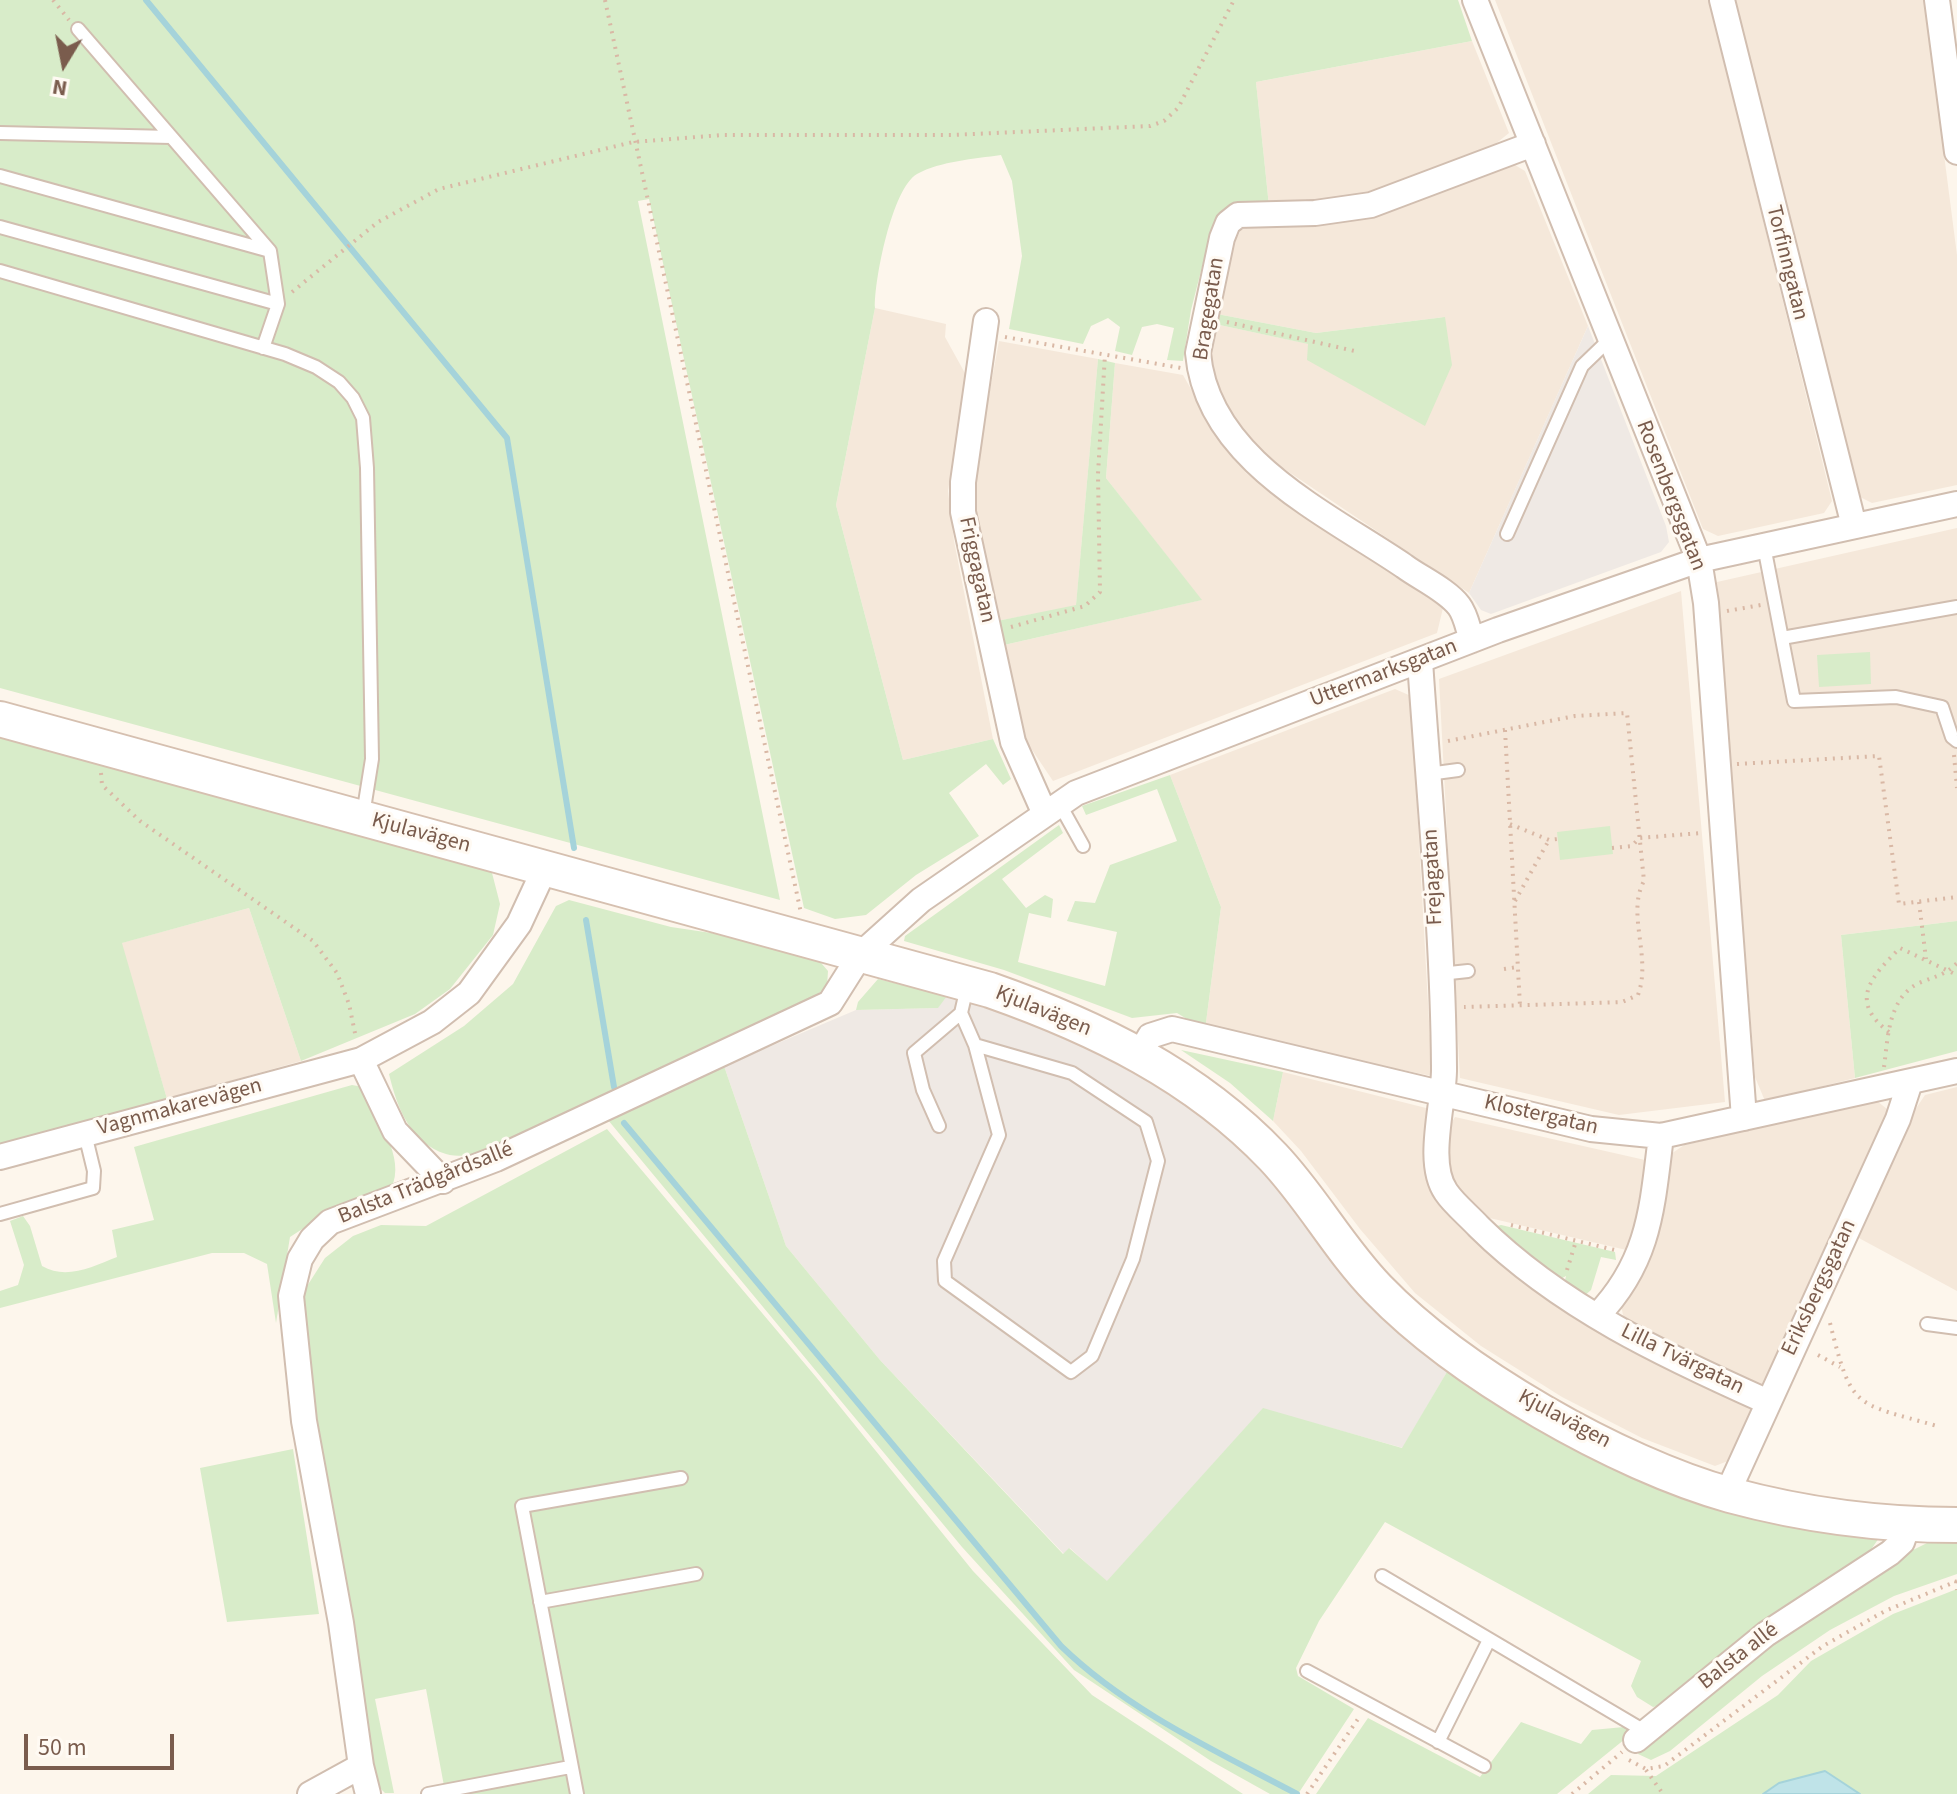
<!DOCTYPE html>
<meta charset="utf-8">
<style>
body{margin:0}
#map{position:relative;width:1957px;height:1794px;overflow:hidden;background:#fdf6ec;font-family:"Source Sans 3",sans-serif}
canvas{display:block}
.north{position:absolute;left:24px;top:24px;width:80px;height:80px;-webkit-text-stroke:6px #fffaf3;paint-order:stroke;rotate:190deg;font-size:22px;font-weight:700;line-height:32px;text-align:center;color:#7a5c4d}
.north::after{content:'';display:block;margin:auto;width:28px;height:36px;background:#7a5c4d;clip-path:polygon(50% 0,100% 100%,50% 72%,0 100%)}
.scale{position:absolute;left:24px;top:1734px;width:150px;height:36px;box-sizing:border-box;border:4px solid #7a5c4d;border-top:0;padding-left:10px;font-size:24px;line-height:28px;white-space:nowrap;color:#7a5c4d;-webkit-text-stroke:6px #fffaf3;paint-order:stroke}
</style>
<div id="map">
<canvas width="1957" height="1794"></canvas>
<div class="north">N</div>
<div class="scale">50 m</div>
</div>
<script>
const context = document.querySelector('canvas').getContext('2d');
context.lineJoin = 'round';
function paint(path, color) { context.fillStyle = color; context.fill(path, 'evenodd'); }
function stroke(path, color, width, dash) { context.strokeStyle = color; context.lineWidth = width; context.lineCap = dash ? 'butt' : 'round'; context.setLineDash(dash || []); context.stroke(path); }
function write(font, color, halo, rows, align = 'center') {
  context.font = font + ' "Source Sans 3",sans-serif'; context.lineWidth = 6; context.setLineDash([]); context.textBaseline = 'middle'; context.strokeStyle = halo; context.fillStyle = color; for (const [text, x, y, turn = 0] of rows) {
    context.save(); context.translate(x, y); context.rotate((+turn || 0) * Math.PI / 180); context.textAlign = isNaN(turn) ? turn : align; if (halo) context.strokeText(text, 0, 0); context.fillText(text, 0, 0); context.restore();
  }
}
const residential = new Path2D(`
 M1495 0H1709L1832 501 1824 513 1718 536 1703 529Z
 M1736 0H1924L1957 255V485L1872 503 1852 493Z
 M1472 41 1509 133 1488 150 1371 194 1269 206 1256 82Z
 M1502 164 1515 165 1525 171 1588 326 1469 593 1262 454 1234 420 1215 383 1209 354 1215 324 1309 344 1445 317 1316 333 1217 314 1230 250 1241 230 1258 223 1322 225 1376 214Z
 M875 308 946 324 945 337 966 375 948 491 954 541 993 739 903 760 836 505Z
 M999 341 1098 359 1076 606 997 621 977 527 975 471Z
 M1115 363 1183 375 1212 426 1246 473 1443 608 1437 633 1053 781 1020 732 1004 645 1201 600 1106 478Z
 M1957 528V921L1841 935 1855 1078 1765 1101 1755 1077 1717 582Z
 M1681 591 1725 1102 1619 1115 1460 1078 1439 679Z
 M1395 689 1411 696 1432 1076 1205 1030 1221 907 1170 775Z
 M249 908 301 1061 167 1099 121 943Z
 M1283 1072 1434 1110 1433 1151 1486 1242 1748 1400 1755 1413 1733 1459 1715 1466 1642 1438 1562 1397 1481 1346 1415 1293 1360 1229 1301 1151 1273 1121Z
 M1957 1087V1291L1857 1237 1903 1128 1925 1095Z
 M1877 1101 1887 1109 1889 1119 1767 1382 1754 1387 1624 1320 1621 1305 1671 1154 1684 1145Z
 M1455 1117 1645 1160 1655 1173 1635 1252 1481 1216 1453 1184 1447 1166 1450 1125Z`);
const industrial = new Path2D(`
 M1588 326 1666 526 1669 542 1661 552 1491 614 1481 610 1469 593Z
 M947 996 1052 1026 1129 1063 1224 1125 1451 1365 1403 1448 1263 1409 1107 1582 1070 1548 1064 1554 880 1360 786 1246 724 1066 856 1010 937 1008Z`);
const green = new Path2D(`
 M0 0H1458L1472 41 1256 82 1269 206 1236 204 1212 228 1191 310 1183 361 1167 360 1174 328 1157 324 1142 327 1132 355 1115 351 1120 327 1108 318 1091 326 1083 344 1009 329 1022 256 1012 181 1001 155C974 159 941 161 917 174 892 188 874 281 875 308L836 505 903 760 993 739 1011 779 1003 785 986 764 949 793 979 836 916 875 866 915 835 919 804 908 649 199 638 201 780 900 0 688Z
 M1217 314 1316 333 1445 317 1452 365 1425 426 1307 360 1308 344 1215 324Z
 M1098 359 1115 363 1106 478 1202 600 1004 645 997 621 1076 605Z
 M1870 652 1871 684 1819 687 1817 655Z
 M0 730 491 869 500 904 493 935 450 989 415 1014 301 1061 249 908 122 943 167 1099 0 1144Z
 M1170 775 1221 907 1205 1030 1177 1013 1132 1018 1004 970 904 941 905 936 1059 825 1063 833 1002 879 1026 908 1045 895 1053 899 1051 918 1029 913 1018 962 1105 986 1117 932 1067 921 1075 901 1095 903 1110 865 1177 841 1157 789 1086 815 1082 806Z
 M1610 826 1613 854 1560 860 1557 832Z
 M569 900 671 927 725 935 816 957 828 971 827 987 804 1004 479 1156C469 1155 456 1157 446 1154 410 1143 397 1107 389 1074L464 1026 513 984 556 906Z
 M1957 921V1051L1855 1078 1841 935Z
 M878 979 947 996 938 1008 856 1010 858 1002Z
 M1181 1050 1283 1072 1273 1121 1230 1083Z
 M724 1066 786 1246 880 1360 1063 1554 1069 1548 1107 1581 1263 1408 1402 1448 1451 1365 1474 1387 1879 1538 1870 1551 1796 1602 1667 1704 1653 1707 1637 1697 1631 1686 1641 1661 1385 1522 1319 1621 1296 1668 1298 1676 1354 1709 1298 1794H1270L1211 1761 1074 1670 962 1547 608 1120Z
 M352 1085 363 1087C375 1119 407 1156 391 1189L310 1224 290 1237 276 1323 267 1264 244 1253H212L0 1308V1291L18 1285 24 1265 10 1221 23 1216 30 1226 42 1266C66 1280 92 1267 117 1257L112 1230 154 1220 134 1147Z
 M607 1129 816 1377 973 1571 1092 1695 1243 1794H451L444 1786 426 1689 375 1699 394 1793H385L376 1784 326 1469 314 1415 302 1294 325 1258 353 1236 381 1225 426 1226Z
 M1501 1225 1615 1252 1616 1260 1601 1257 1591 1290 1582 1298 1564 1285 1566 1276 1557 1281 1493 1227Z
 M293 1449 319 1614 227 1622 200 1468Z
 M1957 1538V1574L1894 1596 1830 1630 1762 1676 1670 1751 1651 1760 1638 1754 1643 1745 1774 1639 1913 1550 1935 1539Z
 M1957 1589V1794H1588L1611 1775 1656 1776 1778 1695 1811 1661 1893 1614Z
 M1368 1718 1480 1777 1521 1722 1581 1744 1592 1730 1624 1727 1630 1730 1625 1739 1557 1794H1316Z`);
const water = new Path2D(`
 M1825 1771 1860 1794H1763L1779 1783Z`);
const stream = new Path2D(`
 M146 0 507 438 574 848
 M586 920 614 1087
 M624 1123 1061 1646C1128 1711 1216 1751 1297 1794`);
const path = new Path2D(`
 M53 0 69 20
 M605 0 801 913
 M292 292 378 222 439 189 633 142 722 135H951L1150 126 1164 121 1178 108 1234 0
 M1227 322 1359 352
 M1005 337 1181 368
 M1727 611 1761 605
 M1011 627 1085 606 1100 592 1098 474 1105 354
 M1505 730 1520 1006
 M1448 741 1575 716 1627 713 1644 881C1626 914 1652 957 1638 995L1622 1002 1464 1007
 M1954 755 1957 788
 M1737 764 1879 756 1899 904 1957 897
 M101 773 102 785 140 821 313 941 337 973 349 1004 356 1038
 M1510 824 1549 840 1558 839
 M1612 848 1632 846 1639 838 1702 833
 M1515 901 1549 840
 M1919 902 1926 959
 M1504 969 1518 967
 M1889 1032C1848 1001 1871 977 1900 948L1957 975
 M1884 1067C1888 1038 1888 998 1919 983 1933 977 1946 975 1957 963
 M1511 1225 1619 1251
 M1567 1270 1576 1241
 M1830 1323C1852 1411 1854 1402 1937 1426
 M1818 1355 1840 1367
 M1956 1581 1957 1590
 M1629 1760 1646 1769 1664 1766 1823 1646 1885 1611 1957 1581
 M1646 1770 1663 1794
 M1307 1794 1360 1716
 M1572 1794 1622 1752`);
const lane = new Path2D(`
 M78 29 270 251 278 304 263 348
 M0 133 171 137
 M0 176 270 251
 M0 227 278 304
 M0 271 285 354 316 367 339 382 353 398 363 418 367 468 372 759 363 815
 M1507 534 1582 366 1609 340
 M1764 546 1794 701 1896 697 1942 707 1952 737 1957 741
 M1782 638 1957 607
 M1428 774 1458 770
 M1059 803 1083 846
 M1440 974 1468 971
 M961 1013 975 1045 999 1135 944 1261 945 1281 1071 1372 1092 1356 1133 1259 1158 1161 1146 1122 1072 1073 975 1045
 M939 1126 923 1090 914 1053 961 1013 967 987
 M0 1214 93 1188 94 1171 85 1134
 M1927 1324 1957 1328
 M1382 1576 1646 1732
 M540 1602 696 1574
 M1307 1671 1484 1766
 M1438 1742 1489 1640
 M428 1794 570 1767
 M577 1794 522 1506 681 1478`);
const street = new Path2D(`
 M1475 0 1699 560 1706 603 1744 1118
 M1722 0 1854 526
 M1937 0 1957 152
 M986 321 963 482V512L1013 742 1044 812
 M1472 640C1468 629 1466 615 1459 606 1447 590 1420 578 1404 566 1326 513 1207 459 1198 353L1222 238 1228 223 1238 215 1315 213 1371 205 1533 144
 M1420 661C1429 795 1443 932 1444 1067 1445 1101 1425 1162 1446 1192 1454 1204 1469 1216 1479 1227 1560 1307 1665 1356 1768 1402
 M1139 1055 1150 1036 1172 1029 1591 1129 1661 1136 1957 1071
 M361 1060 395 1131 443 1181
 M0 1157 361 1060 432 1022 469 993 519 924 545 868
 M1597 1316C1650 1261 1652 1208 1661 1136
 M1727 1494 1898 1119 1910 1082
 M1636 1740 1766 1634 1890 1553 1902 1542 1908 1525
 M310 1794 361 1766
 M368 1794 361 1766 341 1623 304 1421 291 1296 300 1259 312 1239 330 1222 496 1159 830 1003 861 954 921 900 1076 793 1498 630 1699 560 1957 504`);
const secondary = new Path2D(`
 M0 719 990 990C1095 1027 1195 1075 1273 1157 1312 1198 1339 1249 1378 1289 1459 1373 1618 1464 1730 1495 1804 1515 1881 1525 1957 1525`);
const streetNames = [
 ["Torfinngatan",1786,263,76],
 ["Bragegatan",1210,309,-81],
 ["Rosenbergsgatan",1670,496,69],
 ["Friggagatan",976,570,78],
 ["Uttermarksgatan",1384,674,-21],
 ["Kjulavägen",421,834,15],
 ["Frejagatan",1434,877,-93],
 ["Kjulavägen",1043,1012,22],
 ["Vagnmakarevägen",180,1108,-15],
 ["Klostergatan",1541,1116,13],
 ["Balsta Trädgårdsallé",426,1184,-22],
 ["Eriksbergsgatan",1820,1288,-65],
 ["Lilla Tvärgatan",1682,1360,26],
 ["Kjulavägen",1564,1420,28],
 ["Balsta allé",1739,1657,-38]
];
paint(residential, '#f5e8da');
paint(industrial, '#efe9e4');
paint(green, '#d8ecc9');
paint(water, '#bfe3e8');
stroke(water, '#a5d3da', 2);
stroke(stream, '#a5d3da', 6);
stroke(lane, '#d1beb0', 16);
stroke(street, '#d1beb0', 28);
stroke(secondary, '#d6c0b0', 38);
stroke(path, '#d9b8a5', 4, [2, 6]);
stroke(lane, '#fff', 12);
stroke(street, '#fff', 24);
stroke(secondary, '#fff', 34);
write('22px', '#7a5c4d', '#fffaf3', streetNames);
</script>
